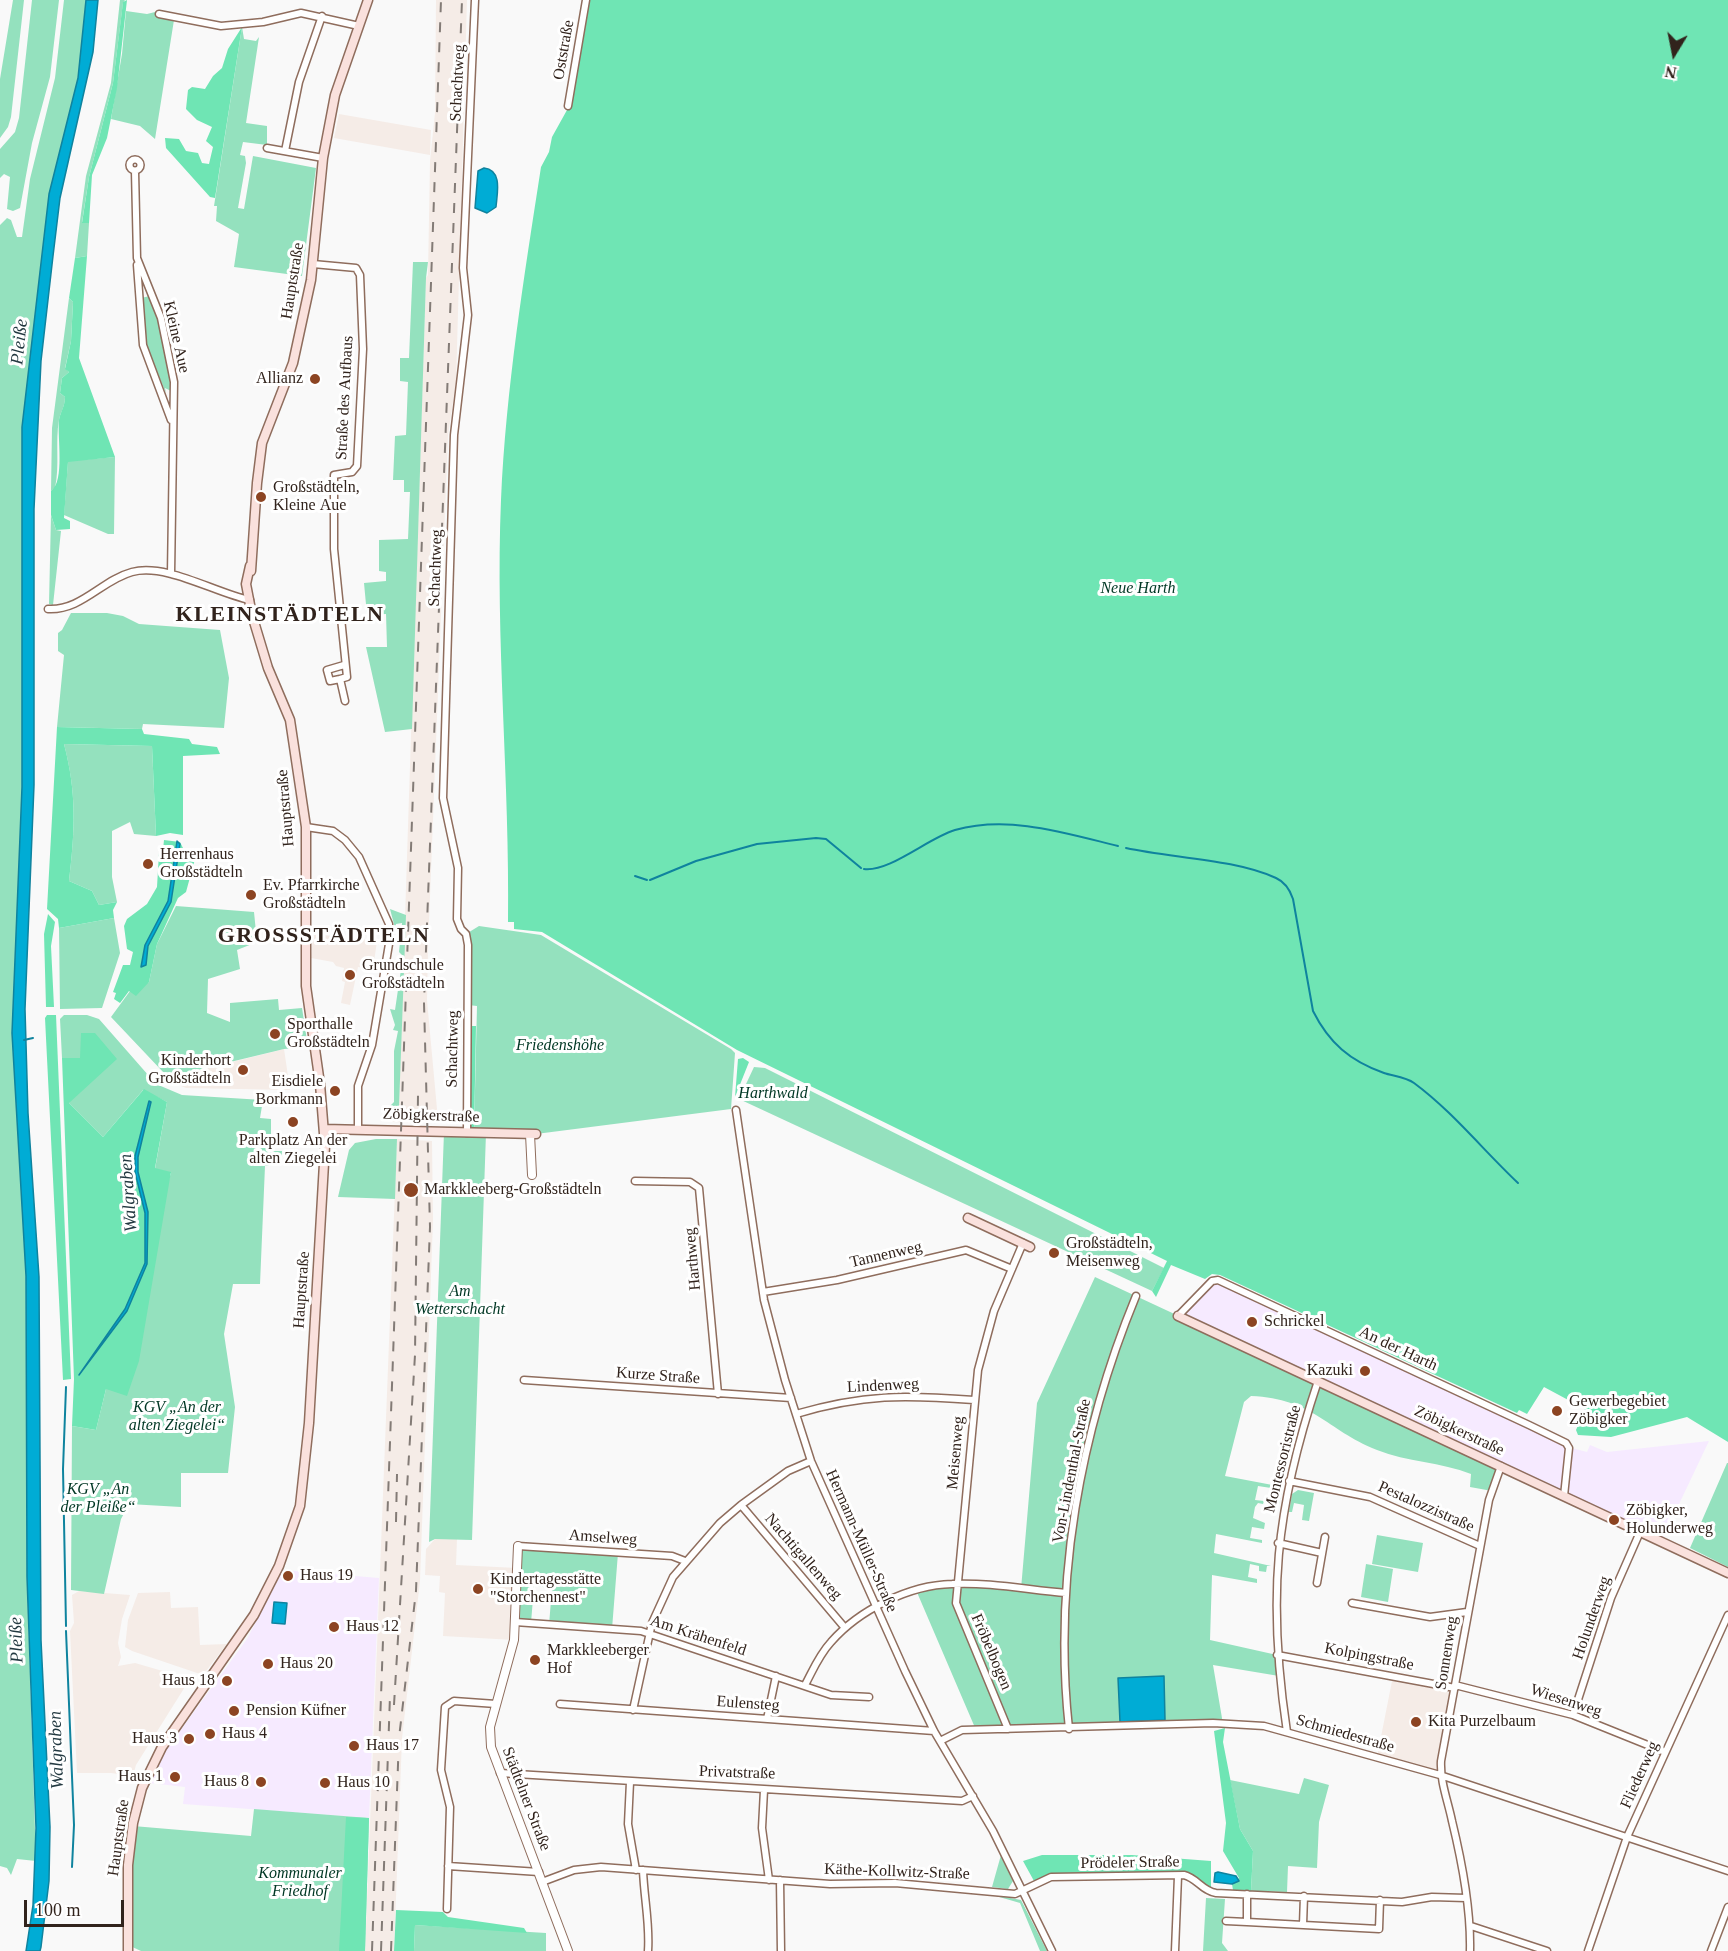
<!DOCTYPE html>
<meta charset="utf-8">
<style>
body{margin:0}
#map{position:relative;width:1728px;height:1951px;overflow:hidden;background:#f9f9f9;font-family:Georgia,serif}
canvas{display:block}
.north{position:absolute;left:1644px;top:24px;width:60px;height:60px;-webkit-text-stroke:4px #fff;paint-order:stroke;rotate:190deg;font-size:16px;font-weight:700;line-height:24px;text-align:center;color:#31231c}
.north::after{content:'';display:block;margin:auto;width:21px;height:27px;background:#31231c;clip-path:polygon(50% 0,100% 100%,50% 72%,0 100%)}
.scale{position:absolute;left:24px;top:1900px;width:100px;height:27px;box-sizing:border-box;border:3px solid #31231c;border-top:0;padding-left:8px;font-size:18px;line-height:21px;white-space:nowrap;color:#31231c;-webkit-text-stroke:4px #fff;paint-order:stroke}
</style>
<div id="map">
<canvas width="1728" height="1951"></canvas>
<div class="north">N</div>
<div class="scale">100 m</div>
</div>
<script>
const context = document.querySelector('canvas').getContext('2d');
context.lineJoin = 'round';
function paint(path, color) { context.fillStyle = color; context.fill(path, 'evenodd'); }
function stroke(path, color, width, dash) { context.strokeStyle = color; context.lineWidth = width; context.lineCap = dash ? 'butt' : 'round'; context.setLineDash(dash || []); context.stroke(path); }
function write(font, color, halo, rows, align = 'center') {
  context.font = font + ' Georgia,serif'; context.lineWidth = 6; context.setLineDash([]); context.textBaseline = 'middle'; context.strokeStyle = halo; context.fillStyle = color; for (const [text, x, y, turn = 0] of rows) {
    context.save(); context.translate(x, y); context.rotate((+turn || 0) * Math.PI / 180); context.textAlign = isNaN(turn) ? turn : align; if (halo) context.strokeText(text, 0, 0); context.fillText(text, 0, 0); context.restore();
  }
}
const commercial = new Path2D(`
 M1218 1280 1529 1425 1568 1447 1587 1452 1590 1445 1607 1452 1709 1441 1661 1542 1178 1316 1212 1281Z
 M283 1570 379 1578 369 1818 183 1804 185 1787 150 1783 161 1757 247 1639Z`);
const built = new Path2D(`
 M436 0H467L456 382 448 435 428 948 427 1000 437 1109 434 1123 392 1122 393 1108H399L400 1070 426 278 428 275 430 161 435 113Z
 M339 114 431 130 430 155 334 138Z
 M313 934 377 941 373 969 358 967 350 1005 341 1003 345 982 342 981 344 968 336 966 333 962 311 958Z
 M284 1049 290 1090 186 1088 164 1079Z
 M397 1139 432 1141 433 1220 420 1581 402 1738 394 1951H365Z
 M435 1539H457L456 1565 517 1568 514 1640 443 1636 445 1593 439 1592 440 1576 425 1575 426 1549Z
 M79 1591 130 1595 122 1619 118 1643 121 1657 118 1666 135 1663 173 1674 188 1682 136 1765 133 1776 111 1773H77L70 1631 74 1623 72 1595Z
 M170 1592 171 1608 198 1607 200 1645 227 1644 203 1675 132 1651 125 1647 128 1620 138 1593Z
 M1393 1676 1455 1688 1440 1775 1377 1757Z`);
const green = new Path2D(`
 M13 0H24L11 117 8 127 0 138V79Z
 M32 0H59L50 77 32 143 20 208 13 211 7 209 10 177 4 174 0 178V149L15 132 19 118Z
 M64 0H86L78 78 49 194 22 427V787L12 1033 26 1276 27 1577 36 1861 17 1859 11 1875 7 1868 0 1866V225L7 218 11 220 17 237H22L30 179 55 78Z
 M120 0H125L123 3 113 83 89 177 82 222 89 223 87 256 75 258 86 176 111 83Z
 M126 11 147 14 159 11V16L174 20 155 139 140 126 111 119 122 54Z
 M242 27 244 39 256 41 259 37 246 123 267 126V145L243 142 240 155 245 156 246 163 238 208 244 209 253 156 316 168 302 276 234 267 239 234 216 221 217 206H214Z
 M413 262H428L426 278 412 729 385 732 366 647H387L386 614 367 615 364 583 386 581V572L379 571V540L408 539 410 492H404V480H393L395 436 406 435 408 382 400 381V358H409Z
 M150 296 158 318 171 382V391L165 388 166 393 146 345 141 298Z
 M69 298 73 302 71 341 65 368 69 372 62 378 60 393 65 397C65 407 60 413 59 420 55 442 60 465 55 488L51 491 52 428Z
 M115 457 114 534H108L64 515 68 461Z
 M51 515 56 530 61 531 53 605 49 604Z
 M71 613H107L123 616 139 624 220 630 229 678 224 728 143 724 142 729 57 727 64 655 58 651V633L62 630Z
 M64 744 152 746 156 836 134 834 130 822 112 831V877L117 902 99 905 92 891 69 881C75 830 77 794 64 744Z
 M176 906 254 912 257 942 237 950 240 969 208 979 207 1013 230 1022V1003L278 999 279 1010 302 1008 308 1047 284 1049 164 1078V1073L111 1017 130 991 149 982 157 944Z
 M390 909 406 915 399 1107 393 1108 390 1106 394 1102V1051L398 1031 393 1030 395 1025 390 1009 395 1010 403 956 399 952 402 923 396 924 395 928Z
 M114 918 120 953 102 1008 60 1009 59 928Z
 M479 926 541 935 731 1049 735 1053 731 1109 536 1134 486 1133 472 1540 435 1539 429 1542 444 1132 474 1133 477 1006 468 1005 466 934Z
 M64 1015H87L99 1019 156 1084 182 1095 263 1100 260 1118 271 1119V1151H282L281 1165 265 1166 260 1284H233L224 1334 235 1407 228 1473H181V1507L129 1504 121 1519 104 1594 71 1590 72 1426 96 1430 106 1389 171 1173 155 1169 167 1102 143 1090 103 1137 69 1103 80 1058H62L60 1019Z
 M754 1067 765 1068 1164 1268 1152 1291 739 1099Z
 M376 1139H397L395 1199 338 1197 349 1150 355 1143Z
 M1095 1277 1501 1466 1492 1491 1470 1487 1471 1474C1441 1462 1407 1462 1377 1450 1325 1429 1314 1399 1251 1396L1244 1402 1225 1476 1283 1487 1279 1504 1270 1498 1271 1488 1258 1486 1255 1500 1264 1501 1263 1504 1258 1503 1255 1507 1253 1518 1265 1523 1264 1529 1252 1527 1250 1538 1262 1540V1543L1216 1534 1214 1553 1271 1566H1267L1266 1572 1259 1571V1566L1250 1564 1248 1577 1257 1579V1583L1212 1575 1210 1640 1277 1655 1279 1676 1213 1665 1223 1724 976 1730 916 1590 953 1583 1021 1589 1037 1403Z
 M1727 1463H1728V1567L1690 1548Z
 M1298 1490 1314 1493 1309 1521 1302 1520 1304 1505 1294 1503 1292 1512H1289L1292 1494Z
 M1377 1535 1423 1543 1418 1572 1372 1564Z
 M518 1546 618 1553 612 1629 549 1625 552 1588 534 1586 531 1623 515 1622Z
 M1366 1564 1393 1569 1388 1602 1361 1597Z
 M1304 1778 1329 1785 1319 1822 1317 1868 1288 1866 1287 1892 1251 1891 1253 1851 1240 1829 1230 1780 1299 1794Z
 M254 1809 369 1818 365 1951H141L128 1945 133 1826 251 1836Z
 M1001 1855 1013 1881 1008 1889 992 1887Z
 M989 1894 1021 1900 1047 1951H1040L1020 1903Z
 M1206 1898 1225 1899 1222 1943 1228 1951H1203Z
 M415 1925 546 1933V1951H414Z`);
const forest = new Path2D(`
 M127 0 117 88 107 138 92 175 89 223H82L89 177 113 83 123 2Z
 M586 0H1728V1442L1687 1417 1611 1437 1578 1435 1576 1430 1585 1409 1544 1387 1527 1414 1519 1410 1517 1413 1220 1275 1212 1274 1205 1279 1171 1265 1156 1297 1152 1291 1167 1261 737 1050 542 932 514 929V922H508C510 781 495 640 501 500 506 388 524 277 541 167L549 152 552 137 567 110Z
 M242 27 215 198 210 197 166 148 165 138 179 139 186 151 198 153 202 163 209 164 213 147 206 141 212 127 197 120 186 109 188 90 192 87 205 89 213 76 222 68 228 49Z
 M87 256 79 358 115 457 68 462 64 518 70 521V529L56 530 51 515V491C65 481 57 437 59 420 60 413 65 406 65 397L60 393 62 378 69 372 65 369 71 341 73 302 69 298 75 258Z
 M57 727 142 729 144 734 189 739 192 744 217 747 220 754 183 756V835L170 833 156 836 152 746 64 744C77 793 75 831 69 881L92 891 99 905 117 902 113 910 114 918 59 928 58 919 47 909Z
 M164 840 180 842 185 852 195 859 186 892 178 898 157 944 149 982 136 996 129 991 120 1003 114 999 116 993 113 992 123 965H130L133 952 127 949 124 926 127 919 147 904 157 887 159 853 163 850Z
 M48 914 55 922 51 946 54 1007H46L44 934Z
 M47 1015H56L71 1379 63 1380 45 1018Z
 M467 1026H476L474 1133H467Z
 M81 1033H95L117 1059 69 1103 103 1137 144 1089 167 1102 155 1168 171 1172 139 1361 127 1396 106 1389 96 1430 72 1426 74 1379 62 1058H80Z
 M743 1058 749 1062 735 1097 738 1059Z
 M1225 1728 1223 1742 1240 1829 1253 1851 1251 1891 1233 1890 1232 1884 1239 1878 1223 1851 1226 1823 1214 1731Z
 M346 1817 369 1818 365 1951H339Z
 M1042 1855H1132L1211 1861V1890L1195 1876 1187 1874H1051L1034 1881 1023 1861Z
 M396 1910 443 1912 448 1917 524 1928 527 1933 415 1925 414 1951H394Z`);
const water = new Path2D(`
 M86 0H98L93 52 60 198 53 256 41 361 34 509V785L25 1009 28 1113 39 1277 41 1640 50 1827 49 1881 41 1947 40 1951H26L33 1905 36 1828 27 1577 26 1276 12 1033 22 787V427L49 194 78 78Z
 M484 168C503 170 497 194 496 207L487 213 475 208 478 171Z
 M177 841 180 844 171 902 148 946 146 965 141 967 145 945 168 901Z
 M149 1101 151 1102 138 1157V1172L148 1212 147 1264 127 1311 79 1375 125 1309 145 1263V1213L135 1172V1156Z
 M274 1602 287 1603 285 1624 272 1623Z
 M1164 1676 1165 1720 1120 1722 1118 1678Z
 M1218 1872 1236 1876 1239 1881 1232 1884 1214 1882 1215 1873Z`);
const stream = new Path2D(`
 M1126 848C1171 858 1235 859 1276 878 1285 882 1290 890 1293 899L1313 1011C1329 1043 1350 1061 1384 1073 1393 1076 1406 1077 1414 1083 1452 1111 1483 1150 1518 1183
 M864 869C890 872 928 838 955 830 1009 815 1065 833 1118 846
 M635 876 647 880
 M650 880 696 861 757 844 816 838 826 839 861 868
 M24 1040 33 1038
 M66 1626 63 1469 66 1387
 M66 1631 74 1825 72 1867`);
const minor = new Path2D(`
 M159 14 221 26 263 22 301 13 359 26
 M568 106 586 0
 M267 148 323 158
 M285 151 299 82 322 16
 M129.5 165a5.5 5.5 0 1 1 11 0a5.5 5.5 0 1 1-11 0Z
 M135 171 137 258 161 318 174 382 171 574
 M313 264 356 268 360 275 363 349 357 466 352 472 334 475V549L347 677 340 679 345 701
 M137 265 143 345 171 420
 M48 609C81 611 102 580 132 572 167 563 215 593 250 600
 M340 679 330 681 327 670 344 665
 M306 827 333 831 345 840 359 857 389 924V944L372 1045 358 1086V1129
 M736 1110 764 1300 785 1380 811 1461 905 1671 934 1731 993 1831 1052 1951
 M467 1133 468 945 466 934 461 929 457 919 458 868 443 798 454 435 468 315 463 268 475 0
 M635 1181 690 1182 699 1188 718 1394
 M763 1292 837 1280 966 1250 1012 1269
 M1178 1316 1212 1281 1218 1280 1529 1425 1566 1443 1569 1448 1564 1496
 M524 1380 791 1398
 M796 1414C864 1394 904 1395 974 1400
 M1289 1481 1370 1497 1480 1546
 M741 1505 845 1628
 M1278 1543 1322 1553
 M518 1546 672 1556 685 1561
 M1317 1583 1325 1537
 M1352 1603 1430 1617 1467 1612
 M515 1622 641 1631 831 1695 869 1697
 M1277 1655 1455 1688
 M805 1685C813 1670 819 1655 831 1642 859 1610 909 1585 952 1584 989 1582 1029 1590 1066 1593
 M1455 1685 1573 1715 1665 1752
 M560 1704 934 1731
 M633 1710 652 1623 673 1577 720 1523 741 1505 788 1471 811 1461
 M1573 1715 1611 1598 1640 1532
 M767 1719 776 1676
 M1008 1729 956 1603 978 1370 994 1311 1023 1243
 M1069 1729C1053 1581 1080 1432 1136 1296
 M1287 1732C1267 1599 1275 1509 1318 1381
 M940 1741 962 1730 1213 1723 1264 1726 1440 1775 1728 1871
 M500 1773 962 1801 973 1796
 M630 1782 628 1824 636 1870
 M764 1790 762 1828 769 1880
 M448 1866 539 1872
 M643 1870C644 1898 650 1924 648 1951
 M780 1880 781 1951
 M542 1882 574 1870 601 1867 830 1884 895 1883 1015 1894 1051 1877 1184 1875C1197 1878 1202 1891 1216 1893L1402 1902 1432 1897 1466 1898
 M1247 1894V1922L1379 1929 1380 1900
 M447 1909 450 1807 441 1770 445 1707 454 1701 496 1704
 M1226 1921 1247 1922
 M1303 1925 1304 1896
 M1471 1926 1547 1951
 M1175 1951 1178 1876
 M1470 1951C1471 1908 1462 1862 1452 1821 1448 1801 1440 1782 1441 1761L1489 1500 1501 1466
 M1588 1951 1627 1837 1728 1615
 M1711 1951 1728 1907`);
const tertiary = new Path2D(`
 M530 1134 532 1175
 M518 1546 514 1640 490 1727 491 1747 568 1951`);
const secondary = new Path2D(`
 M251 571 257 483 262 443 293 363 311 280 323 158 335 95 368 0
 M324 1129 536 1134
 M968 1218 1030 1247
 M1178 1316 1728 1573
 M128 1951V1865L133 1823 142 1788 162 1747 254 1615 279 1566 300 1506 309 1423 325 1146 320 1084 306 986V827L290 720 268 668 252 615 246 584 250 566`);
const rail = new Path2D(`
 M396 1522 397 1474
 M394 1705 415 1355 418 1094
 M372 1951 441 0
 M381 1951 390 1696
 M391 1951 399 1738 416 1591 430 1227 424 1003 462 0`);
const markers = [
 [315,379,6,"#8c4422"],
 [261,497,6,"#8c4422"],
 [148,864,6,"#8c4422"],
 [251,895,6,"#8c4422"],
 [350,975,6,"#8c4422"],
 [275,1034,6,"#8c4422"],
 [243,1070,6,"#8c4422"],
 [335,1091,6,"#8c4422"],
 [293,1122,6,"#8c4422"],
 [411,1190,8,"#8c4422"],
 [1054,1253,6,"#8c4422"],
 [1252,1322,6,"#8c4422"],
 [1365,1371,6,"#8c4422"],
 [1557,1411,6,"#8c4422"],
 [1614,1520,6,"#8c4422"],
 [288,1576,6,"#8c4422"],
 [478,1589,6,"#8c4422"],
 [334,1627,6,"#8c4422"],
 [535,1660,6,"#8c4422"],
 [268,1664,6,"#8c4422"],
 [227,1681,6,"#8c4422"],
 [234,1711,6,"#8c4422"],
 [1416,1722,6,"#8c4422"],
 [210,1734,6,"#8c4422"],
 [189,1739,6,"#8c4422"],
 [354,1746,6,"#8c4422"],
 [175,1777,6,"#8c4422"],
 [261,1782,6,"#8c4422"],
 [325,1783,6,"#8c4422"]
];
const streetNames = [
 ["Oststraße",564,50,-80],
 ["Schachtweg",458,83,-87],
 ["Hauptstraße",293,281,-81],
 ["Kleine Aue",176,337,77],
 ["Straße des Aufbaus",345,398,-87],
 ["Schachtweg",436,568,-88],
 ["Hauptstraße",286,808,-95],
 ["Schachtweg",453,1049,-89],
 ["Zöbigkerstraße",431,1116,2],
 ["Tannenweg",886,1255,-13],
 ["Harthweg",693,1259,-95],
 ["Hauptstraße",302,1290,-86],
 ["An der Harth",1398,1349,25],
 ["Kurze Straße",658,1376,4],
 ["Lindenweg",883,1386,-3],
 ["Zöbigkerstraße",1459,1431,25],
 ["Meisenweg",956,1453,-85],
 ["Montessoristraße",1283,1459,-76],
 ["Von-Lindenthal-Straße",1072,1471,-79],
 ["Pestalozzistraße",1426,1507,24],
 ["Amselweg",603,1538,4],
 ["Hermann-Müller-Straße",861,1541,66],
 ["Nachtigallenweg",803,1557,49],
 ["Holunderweg",1592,1618,-71],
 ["Am Krähenfeld",698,1636,18],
 ["Fröbelbogen",991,1652,67],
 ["Sonnenweg",1447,1653,-81],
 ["Kolpingstraße",1369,1657,11],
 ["Wiesenweg",1566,1701,18],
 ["Eulensteg",748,1704,4],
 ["Schmiedestraße",1345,1734,16],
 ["Privatstraße",737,1773,2],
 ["Fliederweg",1640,1775,-66],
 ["Städtelner Straße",526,1799,69],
 ["Hauptstraße",119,1838,-82],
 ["Prödeler Straße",1130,1863,-1],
 ["Käthe-Kollwitz-Straße",897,1872,2]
];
const poiNames = [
 ["Allianz",303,379,"right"],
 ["Großstädteln,",273,488],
 ["Kleine Aue",273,506],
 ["Herrenhaus",160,855],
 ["Großstädteln",160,873],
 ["Ev. Pfarrkirche",263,886],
 ["Großstädteln",263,904],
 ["Grundschule",362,966],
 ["Großstädteln",362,984],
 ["Sporthalle",287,1025],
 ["Großstädteln",287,1043],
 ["Kinderhort",231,1061,"right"],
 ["Großstädteln",231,1079,"right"],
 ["Eisdiele",323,1082,"right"],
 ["Borkmann",323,1100,"right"],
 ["Parkplatz An der",293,1141,"center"],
 ["alten Ziegelei",293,1159,"center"],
 ["Markkleeberg-Großstädteln",424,1190],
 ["Großstädteln,",1066,1244],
 ["Meisenweg",1066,1262],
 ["Schrickel",1264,1322],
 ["Kazuki",1353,1371,"right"],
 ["Gewerbegebiet",1569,1402],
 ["Zöbigker",1569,1420],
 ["Zöbigker,",1626,1511],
 ["Holunderweg",1626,1529],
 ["Haus 19",300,1576],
 ["Kindertagesstätte",490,1580],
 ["\"Storchennest\"",490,1598],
 ["Haus 12",346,1627],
 ["Markkleeberger",547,1651],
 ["Hof",547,1669],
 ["Haus 20",280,1664],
 ["Haus 18",215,1681,"right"],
 ["Pension Küfner",246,1711],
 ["Kita Purzelbaum",1428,1722],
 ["Haus 4",222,1734],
 ["Haus 3",177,1739,"right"],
 ["Haus 17",366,1746],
 ["Haus 1",163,1777,"right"],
 ["Haus 8",249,1782,"right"],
 ["Haus 10",337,1783]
];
const parkNames = [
 ["Neue Harth",1138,589],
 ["Friedenshöhe",560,1046],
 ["Harthwald",773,1094],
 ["Am",460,1292],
 ["Wetterschacht",460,1310],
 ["KGV „An der",177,1408],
 ["alten Ziegelei“",177,1426],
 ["KGV „An",98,1490],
 ["der Pleiße“",98,1508],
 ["Kommunaler",300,1874],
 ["Friedhof",300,1892]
];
const waterNames = [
 ["Pleiße",20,342,-84],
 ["Walgraben",129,1193,-94],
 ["Pleiße",17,1640,-92],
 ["Walgraben",57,1750,-92]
];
const districtNames = [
 ["KLEINSTÄDTELN",280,615],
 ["GROSSSTÄDTELN",324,936]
];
paint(commercial, '#f6eaff');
paint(built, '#f5ece7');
paint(green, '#94e1be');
paint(forest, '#6fe5b4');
paint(water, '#00acd5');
stroke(water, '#0f839e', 1.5);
stroke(stream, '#0f839e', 2);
stroke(minor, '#8f6d5d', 9);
stroke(tertiary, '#8f6d5d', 10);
stroke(secondary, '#8f6d5d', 11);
stroke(minor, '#fff', 6);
stroke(tertiary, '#fff', 8);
stroke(secondary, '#fae1dd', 8);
stroke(rail, '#837b76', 2, [10, 10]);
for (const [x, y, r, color] of markers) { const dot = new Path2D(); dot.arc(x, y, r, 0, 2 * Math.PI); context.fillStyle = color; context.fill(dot); stroke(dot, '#fff', 2); }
write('16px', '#31231c', '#fff', streetNames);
write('16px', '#31231c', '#fff', poiNames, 'left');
write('italic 16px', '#003724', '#fff', parkNames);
write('italic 18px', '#233941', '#fff', waterNames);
context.letterSpacing = '1.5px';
write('bold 22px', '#31231c', '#fff', districtNames);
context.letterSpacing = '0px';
</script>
